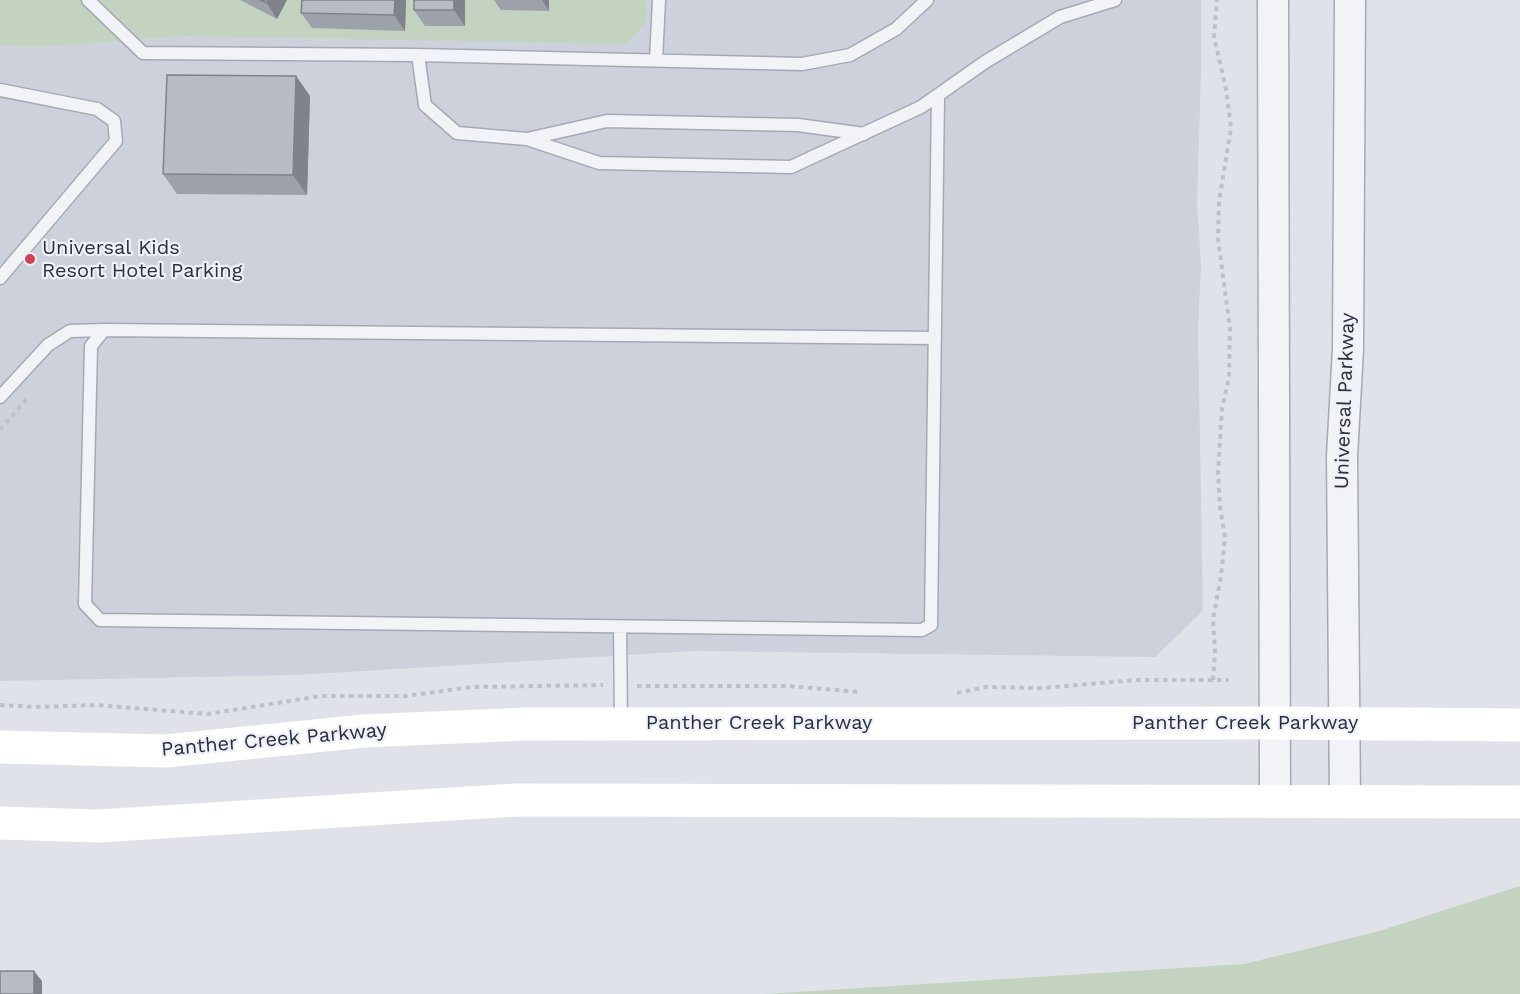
<!DOCTYPE html>
<style>
body{margin:0}
canvas{display:block;background:#dfe2e9}
</style>
<canvas width="1520" height="994"></canvas>
<script>
const context = document.querySelector('canvas').getContext('2d');
context.lineJoin = 'round';
function paint(path, color) { context.fillStyle = color; context.fill(path, 'evenodd'); }
function stroke(path, color, width, dash) { context.strokeStyle = color; context.lineWidth = width; context.lineCap = dash ? 'butt' : 'round'; context.setLineDash(dash || []); context.stroke(path); }
function write(font, color, halo, rows, align = 'center') {
  context.font = font + ' "Work Sans",sans-serif'; context.lineWidth = 4.5; context.setLineDash([]); context.textBaseline = 'middle'; context.strokeStyle = halo; context.fillStyle = color; for (const [text, x, y, turn = 0] of rows) {
    context.save(); context.translate(x, y); context.rotate((+turn || 0) * Math.PI / 180); context.textAlign = isNaN(turn) ? turn : align; if (halo) context.strokeText(text, 0, 0); context.fillText(text, 0, 0); context.restore();
  }
}
const built = new Path2D(`
 M0 0H1201V72L1197 203 1201 265 1198 330 1203 611 1155 657 694 651 297 675 0 681Z`);
const green = new Path2D(`
 M0 0H646L645 23 627 44 184 36 39 47 0 45Z
 M1520 886V994H765L1244 964 1376 932Z`);
const path = new Path2D(`
 M0 430 29 396
 M1213 680 1215 651 1213 620 1221 576 1225 537 1220 507 1218 472 1222 409 1229 377 1230 328 1218 239 1219 202 1231 128 1226 89 1214 37 1217 0
 M637 686H788L860 692
 M957 693 986 687 1043 688 1135 680H1229
 M0 705 36 707 96 705 208 714 321 696H406L472 687 603 685`);
const service = new Path2D(`
 M88 0 143 53 418 55 802 64 850 55 896 29 927 0
 M418 55 425 105 457 133 527 139 599 163 791 167 921 107 985 62 1060 17 1115 0
 M656 60 659 0
 M0 90 97 109 114 121 116 141 0 278
 M527 139 607 121 798 125 864 134
 M935 338 104 330 91 346 85 604 100 620 922 630 931 625C933 449 936 272 938 95
 M0 397 48 345 70 331 104 330
 M620 627 621 721`);
const tertiary = new Path2D(`
 M1273 0 1275 801
 M1345 801 1342 456 1348 349 1350 0`);
const secondary = new Path2D(`
 M0 747 166 751 364 731 527 724 1275 723 1520 725
 M0 823 98 826 516 800 1520 802`);
const wall = new Path2D(`
 M240 0H287L277 19Z
 M406 0 405 31 312 28 301 13Z
 M414 0H465V26H425L414 10Z
 M494 0H549V11L501 10Z
 M296 76 310 96 307 195 177 194 163 174Z`);
const shadedWall = new Path2D(`
 M268 0H287L277 19 267 3Z
 M395 0H406L405 31 394 15Z
 M454 0H465V26L454 10Z
 M542 0H549V11Z
 M296 76 310 96 307 195 293 175Z
 M34 971 42 981V994H34Z`);
const building = new Path2D(`
 M260 0H268L267 3Z
 M302 0H395L394 15 301 13Z
 M414 0H454V10H414Z
 M167 75 296 76 293 175 163 174Z
 M0 971H34V994H0Z`);
const markers = [
 [30,259,6,"#d04250"]
];
const poiNames = [
 ["Universal Kids",42,248],
 ["Resort Hotel Parking",42,271]
];
const streetNames = [
 ["Universal Parkway",1345,401,-88],
 ["Panther Creek Parkway",759,723],
 ["Panther Creek Parkway",1245,723],
 ["Panther Creek Parkway",274,740,-5]
];
paint(built, '#cdd1db');
paint(green, '#c4d3c0');
stroke(service, '#a4a9b3', 15);
stroke(tertiary, '#a4a9b3', 33);
stroke(path, '#bdc0c7', 4, [4.5, 4.5]);
stroke(service, '#f2f3f7', 12);
stroke(tertiary, '#f2f3f7', 30);
stroke(secondary, '#fff', 33);
paint(wall, '#9da1a9');
paint(shadedWall, '#7f838a');
paint(building, '#b6bbc5');
stroke(building, '#7f838a', 1.5);
for (const [x, y, r, color] of markers) { const dot = new Path2D(); dot.arc(x, y, r, 0, 2 * Math.PI); context.fillStyle = color; context.fill(dot); stroke(dot, '#eff1f6', 2); }
write('20px', '#282f40', '#eff1f6', poiNames, 'left');
write('20px', '#282f40', '#eff1f6', streetNames);
</script>
